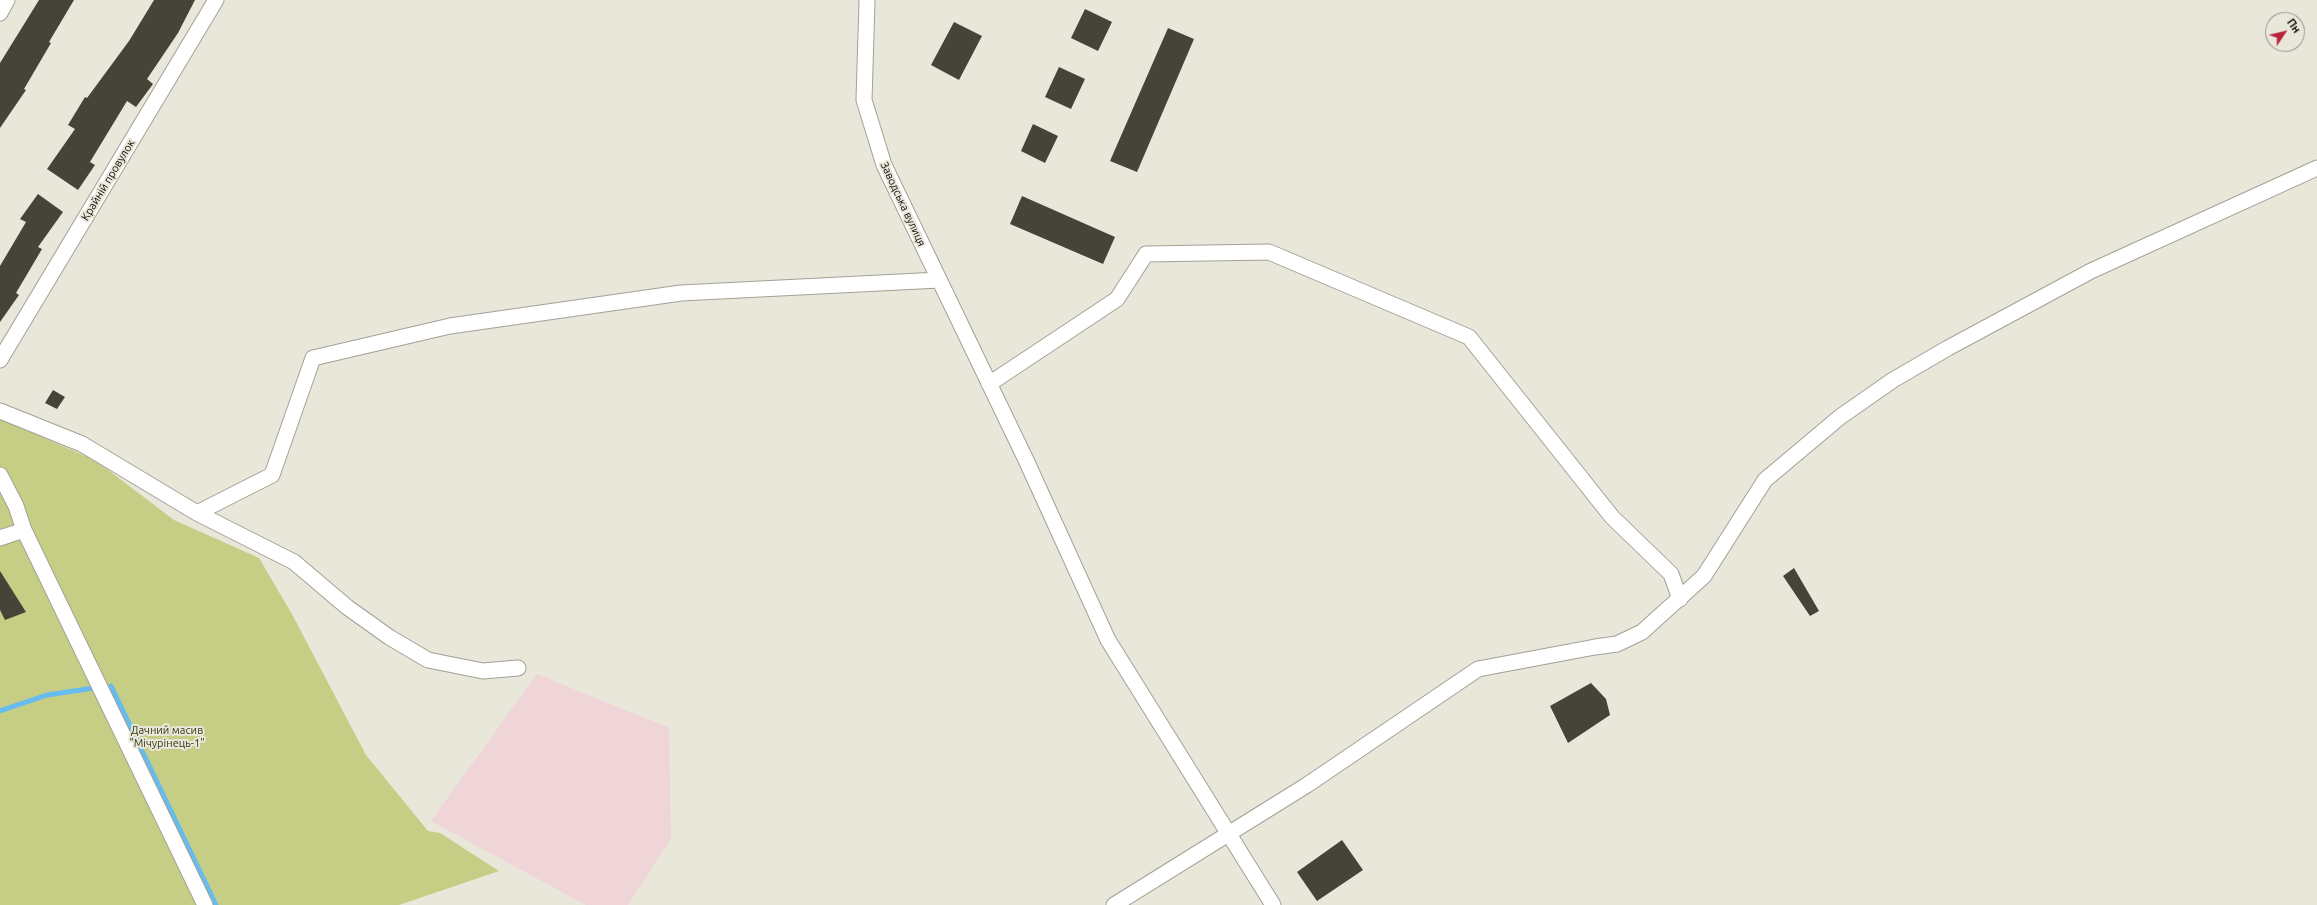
<!DOCTYPE html>
<meta charset="utf-8">
<style>
body{margin:0}
#map{position:relative;width:2317px;height:905px;overflow:hidden;background:#e9e6da;font-family:Ubuntu,sans-serif}
canvas{display:block}
.north{position:absolute;left:2265px;top:12px;width:40px;height:40px;box-sizing:border-box;background:#e9e6da;border:1px solid #918f86;border-radius:50%;rotate:55deg;font-size:11px;font-weight:700;line-height:16px;text-align:center;color:#0e0d09}
.north::after{content:'';display:block;margin:auto;width:14px;height:18px;background:#b8263c;clip-path:polygon(50% 0,100% 100%,50% 72%,0 100%)}
</style>
<div id="map">
<canvas width="2317" height="905"></canvas>
<div class="north">Пн</div>
</div>
<script>
const context = document.querySelector('canvas').getContext('2d');
context.lineJoin = 'round';
function paint(path, color) { context.fillStyle = color; context.fill(path, 'evenodd'); }
function stroke(path, color, width, dash) { context.strokeStyle = color; context.lineWidth = width; context.lineCap = dash ? 'butt' : 'round'; context.setLineDash(dash || []); context.stroke(path); }
function write(font, color, halo, rows, align = 'center') {
  context.font = font + ' Ubuntu,sans-serif'; context.lineWidth = 4; context.setLineDash([]); context.textBaseline = 'middle'; context.strokeStyle = halo; context.fillStyle = color; for (const [text, x, y, turn = 0] of rows) {
    context.save(); context.translate(x, y); context.rotate((+turn || 0) * Math.PI / 180); context.textAlign = isNaN(turn) ? turn : align; if (halo) context.strokeText(text, 0, 0); context.fillText(text, 0, 0); context.restore();
  }
}
const industrial = new Path2D(`
 M537 674 669 728 671 838 628 905H586L431 821Z`);
const green = new Path2D(`
 M0 419 95 460 174 520 259 558 293 616 366 755 428 831 440 833 499 871 399 905H0Z`);
const stream = new Path2D(`
 M111 686 216 905
 M0 711 47 695 94 688`);
const building = new Path2D(`
 M39 0H74L49 42 51 43 24 89 26 90 0 128V63Z
 M154 0H195L178 33 147 79 153 84 136 107 127 101 90 162 95 165 78 190 47 169 75 129 68 125 85 97 87 98 129 41Z
 M1085 9 1112 22 1098 51 1071 38Z
 M954 22 982 36 959 80 931 65Z
 M1168 28 1194 39 1137 172 1110 161Z
 M1059 67 1085 79 1071 109 1045 97Z
 M1033 124 1058 136 1045 163 1021 151Z
 M38 194 63 212 38 247 42 249 16 293 19 295 0 322V266L26 222 20 219Z
 M1022 196 1115 237 1103 264 1010 224Z
 M53 390 65 397 57 409 45 403Z
 M1794 568 1819 611 1810 616 1783 576Z
 M0 571 26 612 5 620 0 610Z
 M1591 683 1606 699 1610 715 1568 743 1550 706Z
 M1342 840 1363 870 1317 901 1297 872Z`);
const minor = new Path2D(`
 M867 0 864 100 884 165 1026 460 1108 640 1273 905
 M0 13 7 0
 M0 360 216 0
 M989 384 1117 299 1146 254 1269 252 1469 337 1612 517 1671 574 1680 599
 M0 411 82 444 197 513 294 562 347 607 389 637 428 660 483 671 518 668
 M0 475 16 506 24 530 205 905
 M197 513 272 475 313 358 450 326 681 293 939 280
 M0 538 24 530
 M1114 905 1307 785 1478 669 1595 647 1617 644 1642 632 1704 576 1765 480 1840 417 1893 380 1948 348 2091 271 2317 168`);
const streetNames = [
 ["Крайній провулок",108,180,-59],
 ["Заводська вулиця",903,204,65]
];
const parkNames = [
 ["Дачний масив",167,730],
 ["\"Мічурінець-1\"",167,743]
];
paint(industrial, '#efd4d8');
paint(green, '#c6ce85');
stroke(stream, '#66bbef', 5);
paint(building, '#464439');
stroke(minor, '#a3a195', 17);
stroke(minor, '#fff', 15);
write('11px', '#0e0d09', '#e9e6da', streetNames);
write('11px', '#373a15', '#e9e6da', parkNames);
</script>
